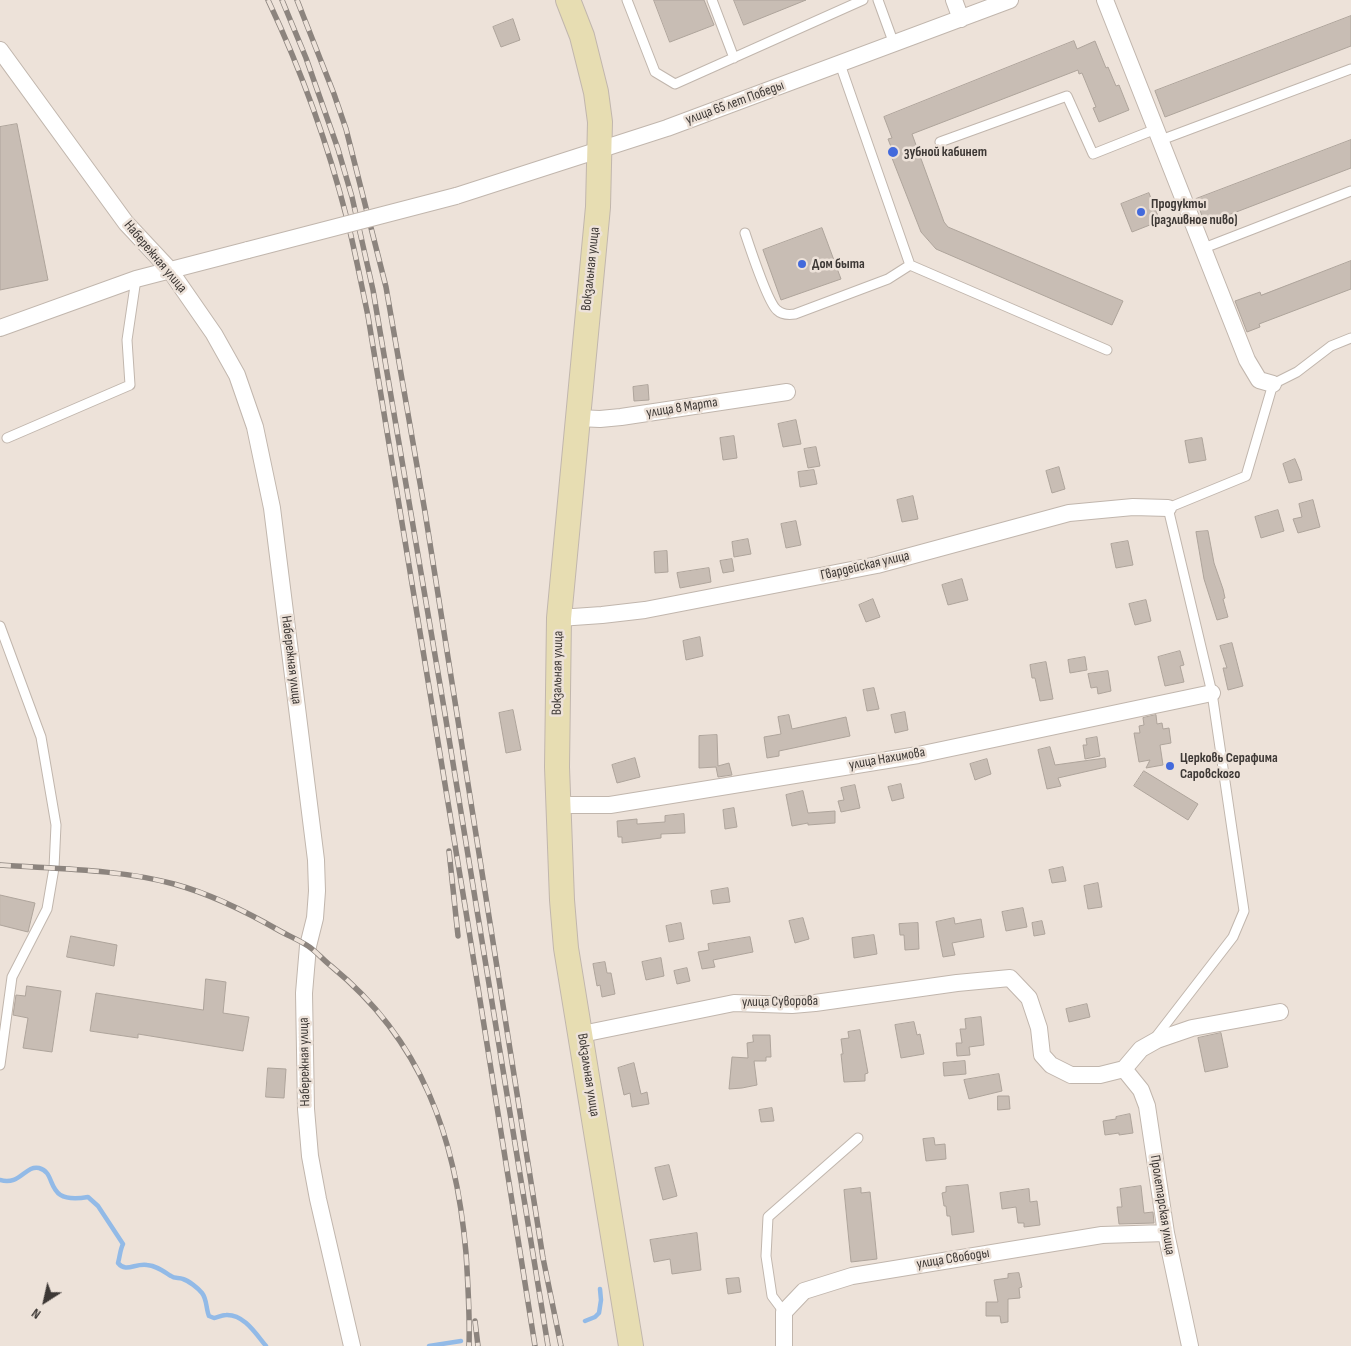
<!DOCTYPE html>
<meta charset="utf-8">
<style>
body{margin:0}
#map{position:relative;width:1351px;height:1346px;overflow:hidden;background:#ede2d9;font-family:"Sofia Sans Condensed",sans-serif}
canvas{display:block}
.north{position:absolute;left:20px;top:1276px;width:50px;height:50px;-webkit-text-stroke:4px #ede2d9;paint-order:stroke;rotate:215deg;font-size:14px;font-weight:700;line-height:20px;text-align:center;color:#3d3835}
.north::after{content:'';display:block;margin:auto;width:18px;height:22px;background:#3d3835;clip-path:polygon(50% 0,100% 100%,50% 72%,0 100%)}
</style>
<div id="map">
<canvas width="1351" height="1346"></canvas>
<div class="north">N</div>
</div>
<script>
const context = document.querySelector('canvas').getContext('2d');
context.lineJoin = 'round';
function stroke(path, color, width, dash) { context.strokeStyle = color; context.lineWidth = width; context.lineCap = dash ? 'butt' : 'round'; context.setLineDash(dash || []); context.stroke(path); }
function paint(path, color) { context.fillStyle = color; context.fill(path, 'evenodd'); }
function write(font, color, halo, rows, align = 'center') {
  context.font = font + ' "Sofia Sans Condensed",sans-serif'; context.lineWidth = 5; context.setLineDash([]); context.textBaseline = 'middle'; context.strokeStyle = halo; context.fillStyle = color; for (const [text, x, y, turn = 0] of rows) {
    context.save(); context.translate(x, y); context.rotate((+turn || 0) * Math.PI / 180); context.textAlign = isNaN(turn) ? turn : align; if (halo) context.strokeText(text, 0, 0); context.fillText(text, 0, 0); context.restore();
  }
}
const stream = new Path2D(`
 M0 1180C20 1186 25 1165 39 1168 59 1173 42 1205 88 1197L98 1206 123 1244C120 1250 120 1256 118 1263 126 1273 135 1263 147 1265 157 1266 163 1271 171 1276 175 1279 179 1277 183 1279 189 1281 198 1288 202 1293 207 1299 206 1309 209 1316L214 1318C218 1317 222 1315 226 1315 244 1314 256 1334 266 1346
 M585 1321 595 1317 599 1313 601 1300 600 1289
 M429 1346 461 1341`);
const building = new Path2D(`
 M654 0H704L714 25 670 42Z
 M734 0H806L744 25Z
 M1351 16V46L1165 117 1155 91Z
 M513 19 520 40 501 47 493 27Z
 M1074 41 1077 49 1095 41 1106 68 1108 67 1116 86 1119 85 1129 110 1099 122 1093 108 1096 107 1082 73 1079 74 1078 70 912 134 944 222 948 227 1123 301 1112 325 936 249 921 232 890 153 893 152 888 139 892 138 884 117Z
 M17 124 48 280 0 290V127Z
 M1351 140V168L1205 224 1196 199Z
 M1149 193 1160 221 1132 232 1121 204Z
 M822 228 841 279 781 300 763 250Z
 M1351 261V289L1259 324 1260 327 1247 332 1235 301 1260 292 1261 295Z
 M648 385 649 400 634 401 633 387Z
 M796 420 801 444 783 447 778 424Z
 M734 436 737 458 723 460 720 438Z
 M1202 438 1206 460 1189 463 1185 441Z
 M816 447 820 466 808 468 804 449Z
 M1295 459 1300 471 1302 480 1289 483 1283 464Z
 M1059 467 1065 489 1052 493 1046 471Z
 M814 470 817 484 800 487 798 472Z
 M913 496 918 519 902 522 897 500Z
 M1313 500 1320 527 1298 533 1293 519 1302 517 1299 504Z
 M1278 510 1284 531 1261 538 1255 517Z
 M796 521 801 545 786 548 781 524Z
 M1208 531 1214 563 1223 589 1225 598 1223 599 1228 617 1217 620 1204 579 1196 532Z
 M748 539 751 554 734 557 732 542Z
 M1128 541 1133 565 1116 568 1111 544Z
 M667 551 668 572 655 573 654 552Z
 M732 559 734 571 723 573 720 561Z
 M709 568 711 582 680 588 677 573Z
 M962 579 968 600 948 605 942 585Z
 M873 599 880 617 866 622 859 605Z
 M1146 600 1151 621 1135 625 1129 604Z
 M700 637 703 656 686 660 683 641Z
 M1232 643 1243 686 1228 690 1223 668H1227L1220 646Z
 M1180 651 1184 665 1180 666 1184 682 1165 686 1158 657Z
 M1085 657 1087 670 1070 673 1068 660Z
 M1046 662 1053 699 1040 701 1035 678H1032L1030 665Z
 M1108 671 1111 691 1098 694 1097 687 1091 688 1088 674Z
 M874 688 879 709 867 711 863 690Z
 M513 710 521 750 506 753 499 713Z
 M905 712 908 730 895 733 891 715Z
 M789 715 792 729 846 717 850 736 779 751V756L767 758 764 737 781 734 778 717Z
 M1156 715 1157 724 1162 723 1163 729 1169 728 1171 743 1160 745 1163 765 1146 768 1150 760 1139 762 1134 733H1140L1139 726 1144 725 1143 718Z
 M717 735 718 766 729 763 732 775 718 777 716 767 699 768V736Z
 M1097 737 1100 756 1085 759 1083 745H1087L1086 739Z
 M1050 747 1055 765 1105 758 1106 767 1058 778 1061 786 1047 789 1038 750Z
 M635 758 640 777 617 783 612 765Z
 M987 759 991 774 975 780 970 764Z
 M1144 771 1198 804 1188 820 1134 786Z
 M901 784 904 798 892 801 888 787Z
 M855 785 860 808 841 812 838 801 844 800 841 788Z
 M803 791 808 813 835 811V823L808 825V823L792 826 786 795Z
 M734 808 737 827 725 829 723 810Z
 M684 814 685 833 661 834V838L622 843V837H618L617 821 637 819V824L665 822V816Z
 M1063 867 1066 881 1052 883 1049 870Z
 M1098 883 1102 907 1088 909 1084 886Z
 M728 888 730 902 713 904 711 891Z
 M0 895 35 903 28 932 0 925Z
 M1023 908 1027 927 1006 931 1002 912Z
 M803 918 809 939 795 943 789 921Z
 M954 918 955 924 981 919 984 937 952 943 955 955 943 957 936 922Z
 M1042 921 1045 934 1034 936 1032 923Z
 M681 923 684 939 669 942 666 926Z
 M918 923 919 949 905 950 904 935H900L899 924Z
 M874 935 877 954 854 958 852 938Z
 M71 936 117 945 114 966 67 957Z
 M750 937 753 952 713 960 715 967 702 969 698 952 709 950 708 944Z
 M661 958 664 976 646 980 642 962Z
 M605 962 607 973H611L615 994 602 997 600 985 597 986 593 964Z
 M687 968 690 981 677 984 674 971Z
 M206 979 226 982 223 1013 249 1017 243 1051 138 1034V1038L90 1031 96 993 203 1010Z
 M27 986 61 991 52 1052 23 1048 28 1018 13 1015 16 995 25 996Z
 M1087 1004 1090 1017 1069 1022 1066 1009Z
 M981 1017 984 1045 969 1047 970 1055 957 1056 956 1043H962L960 1029H966L965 1019Z
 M914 1022 917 1035 920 1034 924 1054 901 1058 895 1025Z
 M860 1030 868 1073 865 1074V1081L844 1082 841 1054H843L841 1039 849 1038 848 1032Z
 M1221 1033 1228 1067 1205 1072 1198 1038Z
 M753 1035H770L771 1057H766V1061H754L757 1085 742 1088 729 1089 732 1057 748 1058 747 1043 753 1042Z
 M965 1061 966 1074 944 1076 943 1063Z
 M634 1063 641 1094 647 1092 649 1104 632 1107 630 1093 624 1095 618 1068Z
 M268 1068 286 1069 284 1098 266 1097Z
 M999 1074 1002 1091 969 1099 964 1080Z
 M998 1096H1009L1010 1109 998 1110Z
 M772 1108 774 1121 761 1122 759 1110Z
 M1130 1114 1133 1133 1119 1135V1133L1105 1135 1103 1121 1116 1119V1117Z
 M934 1138 935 1145 945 1144 946 1159 926 1161 923 1139Z
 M669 1165 677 1196 663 1200 655 1168Z
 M968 1185 974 1232 952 1235 950 1216H947L946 1206H944L942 1193 946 1192V1187Z
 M1141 1186 1144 1213 1153 1212 1154 1223 1119 1224 1117 1207H1122L1120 1189Z
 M861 1188V1193L870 1192 877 1259 851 1262 844 1190Z
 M1029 1189 1030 1202 1037 1201 1040 1225 1024 1227V1223H1018L1016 1207 1002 1209 1000 1193Z
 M697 1233 701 1270 672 1274 670 1259 654 1262 650 1240Z
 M1019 1273 1022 1287 1019 1288 1020 1298 1008 1299V1322L1001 1323 1000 1316H986V1302H998L994 1280 1008 1278V1274Z
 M739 1278 741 1292 728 1294 726 1279Z`);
const lane = new Path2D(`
 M627 0 655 72 675 84 863 0
 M712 0 734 58
 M878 0 894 44
 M840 64 910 265 1107 350
 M1161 140 1351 69
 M940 142 1067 96 1093 154 1156 129
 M745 233C750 248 768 303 777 310 782 315 788 315 795 314L888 279 910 265
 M1204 248 1351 191
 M7 438 130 385 127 340 136 279
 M0 626 41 737 56 825 54 868 47 909 12 977 0 1065
 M1155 1038 1233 937 1244 911 1212 693 1168 508 1246 476 1273 384 1297 372 1331 346 1351 338
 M784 1312 772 1296 766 1256 768 1217 858 1138`);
const street = new Path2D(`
 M954 0 961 19
 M1105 0 1247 360 1259 380 1273 384
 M0 50 126 223 169 269 214 334 237 375 255 427 272 508 316 860 317 891 315 918 308 946 304 993 306 1109 310 1156 318 1199 352 1346
 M456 196 667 128 1010 0
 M0 328 136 279 248 250
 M577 418 600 419 621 417 787 392
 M559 618 602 615 645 610 877 565 1069 513 1133 507 1168 508
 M558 805H610L918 755 1212 693
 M582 1034 734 1003 792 1005 815 1003 957 983 1010 978 1029 998 1039 1028 1042 1055 1051 1065 1071 1075H1100L1124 1069 1141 1049 1157 1040 1192 1028 1280 1012
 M1124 1069 1141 1090 1147 1106 1166 1233 1190 1346
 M784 1346V1312L804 1291 852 1276 1102 1235 1166 1233`);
const secondary = new Path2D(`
 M568 0 582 36 596 92 600 122 598 207 559 618 557 767 562 900 566 948 631 1346`);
const rail = new Path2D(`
 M268 0C301 70 328 144 347 219 355 251 361 283 368 316L466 912 535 1346
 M282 0 306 58 338 149 352 197 373 290 445 714 548 1346
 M297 0 334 94 346 129 386 287 425 512 543 1258 561 1346
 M449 851 458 936
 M0 865C57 869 118 869 174 884 211 894 247 912 280 931 289 936 299 940 308 946 316 951 323 960 331 966 423 1041 456 1138 466 1253 468 1284 470 1315 469 1346
 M475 1321 478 1346`);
const streetBridge = new Path2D(`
 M248 250 456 196`);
const markers = [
 [893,152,6,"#436adc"],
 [1141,212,5,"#436adc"],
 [802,264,5,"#436adc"],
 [1170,766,5,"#436adc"]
];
const streetNames = [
 ["улица 65 лет Победы",735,103,-20],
 ["Набережная улица",155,257,50],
 ["Вокзальная улица",591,269,-84],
 ["улица 8 Марта",682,408,-9],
 ["Гвардейская улица",865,566,-13],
 ["Набережная улица",291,660,83],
 ["Вокзальная улица",558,673,-89],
 ["улица Нахимова",887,759,-10],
 ["улица Суворова",780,1002,-1],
 ["Набережная улица",305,1062,-91],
 ["Вокзальная улица",588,1075,81],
 ["Пролетарская улица",1162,1205,81],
 ["улица Свободы",953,1259,-9]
];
const poiNames = [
 ["зубной кабинет",904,152],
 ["Продукты",1151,204],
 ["(разливное пиво)",1151,220],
 ["Дом быта",812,264],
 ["Церковь Серафима",1180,758],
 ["Саровского",1180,774]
];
stroke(stream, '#92bae7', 4.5);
paint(building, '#c8bdb4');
stroke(building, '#aea49b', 1);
stroke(lane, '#c1b6ad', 11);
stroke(street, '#c1b6ad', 18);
stroke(secondary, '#c1b6ad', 26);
stroke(lane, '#fff', 9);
stroke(street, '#fff', 16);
stroke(secondary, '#e7ddb2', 24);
stroke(rail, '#8c847e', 5.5);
stroke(rail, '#ede2d9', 4, [11]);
stroke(streetBridge, '#c1b6ad', 18, []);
stroke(streetBridge, '#fff', 16);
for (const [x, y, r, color] of markers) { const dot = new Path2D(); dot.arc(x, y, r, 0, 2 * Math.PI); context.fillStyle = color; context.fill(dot); stroke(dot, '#ede2d9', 2); }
write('14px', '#3d3835', '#ede2d9', streetNames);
write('bold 14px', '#3d3835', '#ede2d9', poiNames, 'left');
</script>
